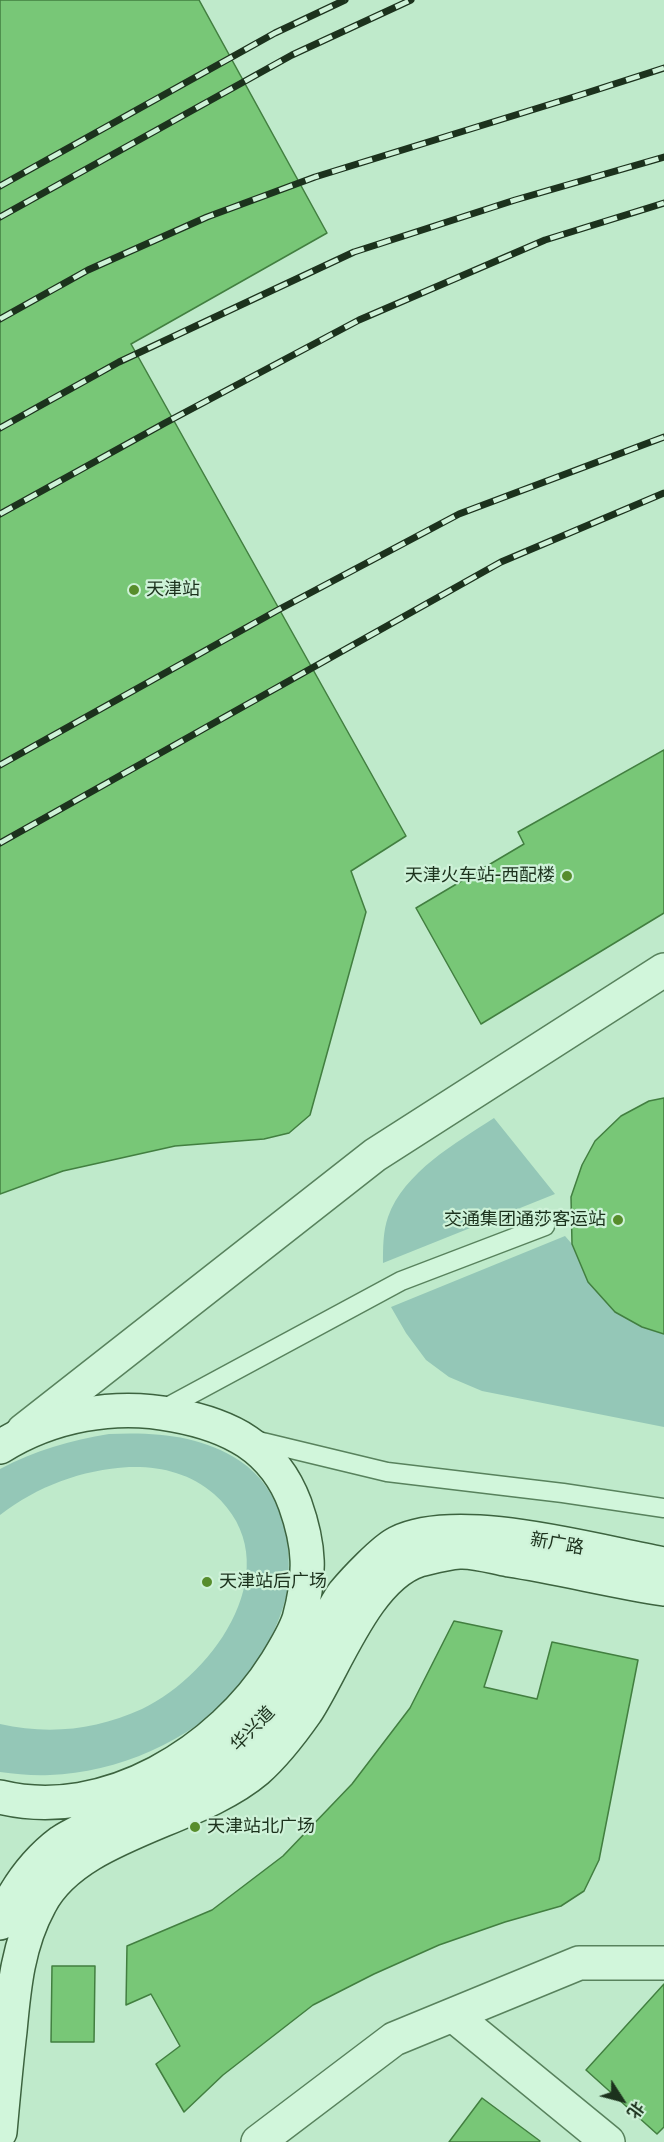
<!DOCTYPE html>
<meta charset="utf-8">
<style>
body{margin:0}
#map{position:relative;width:664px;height:2142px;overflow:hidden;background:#bfeacb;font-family:Literata,"Noto Sans SC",serif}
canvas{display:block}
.north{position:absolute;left:592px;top:2070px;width:60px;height:60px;-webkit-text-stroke:4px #cef2d8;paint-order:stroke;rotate:126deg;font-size:16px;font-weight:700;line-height:24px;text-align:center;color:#1c321d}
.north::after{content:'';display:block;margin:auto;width:21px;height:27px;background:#1c321d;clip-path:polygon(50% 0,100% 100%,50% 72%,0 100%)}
</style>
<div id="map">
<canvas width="664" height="2142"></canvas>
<div class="north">北</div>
</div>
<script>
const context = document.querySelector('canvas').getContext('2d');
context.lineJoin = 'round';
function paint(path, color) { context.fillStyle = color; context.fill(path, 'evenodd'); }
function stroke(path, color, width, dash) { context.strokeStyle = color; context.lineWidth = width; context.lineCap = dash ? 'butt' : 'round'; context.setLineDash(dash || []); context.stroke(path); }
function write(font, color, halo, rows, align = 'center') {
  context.font = font + ' Literata,"Noto Sans SC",serif'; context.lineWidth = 4.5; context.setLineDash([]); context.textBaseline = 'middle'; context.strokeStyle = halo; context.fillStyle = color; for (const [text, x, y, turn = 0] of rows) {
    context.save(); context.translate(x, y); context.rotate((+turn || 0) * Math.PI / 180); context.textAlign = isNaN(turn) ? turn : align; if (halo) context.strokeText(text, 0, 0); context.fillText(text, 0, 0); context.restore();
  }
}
const green = new Path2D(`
 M494 1118 555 1194 383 1263C383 1248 383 1231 388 1217 404 1172 456 1143 494 1118Z
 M565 1236 572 1244 588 1282 615 1311 642 1327 664 1334V1427L482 1391 449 1377 426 1360 406 1333 391 1307Z
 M109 1434C155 1432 201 1435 240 1461 282 1489 294 1543 287 1591 282 1622 257 1668 236 1691 191 1741 116 1773 50 1775 33 1776 17 1774 0 1772V1724C49 1735 96 1730 142 1709 216 1674 292 1563 214 1494 190 1473 160 1466 129 1467 81 1470 38 1486 0 1515V1469C34 1451 71 1440 109 1434Z`);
const building = new Path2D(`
 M0 0H199L327 233 131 344 406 836 351 871 366 912 310 1115 289 1133 264 1139 175 1146 63 1171 0 1194Z
 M664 750V913L481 1024 416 908 524 844 518 832Z
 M664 1098V1334L642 1327 615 1312 588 1282 572 1244 571 1197 582 1165 595 1141 621 1116 649 1101Z
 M454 1621 502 1631 484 1687 537 1699 552 1642 638 1660 599 1860 584 1891 561 1906 505 1922 439 1945 374 1974 313 2005 223 2075 184 2112 156 2064 180 2046 151 1994 126 2005 127 1946 212 1910 283 1856 352 1784 410 1708Z
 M52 1966H95L94 2042H51Z
 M664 1984V2127L657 2134 586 2070Z
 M482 2098 540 2141 539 2142H449Z`);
const lane = new Path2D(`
 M160 1411 401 1281 545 1226
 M254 1440 387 1472 563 1493 664 1508`);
const street = new Path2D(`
 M23 1431 375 1155 664 970
 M453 2015 608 2142
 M258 2142 394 2039 579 1963H664`);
const secondary = new Path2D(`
 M0 1447C51 1415 115 1403 174 1415 229 1425 274 1447 295 1504 310 1546 311 1575 299 1619 294 1634 284 1650 276 1663 221 1751 106 1823 0 1797
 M0 1923C14 1891 33 1863 61 1842 78 1831 96 1824 114 1816 156 1797 214 1771 247 1740 270 1718 292 1689 308 1661 321 1639 329 1613 344 1593 354 1581 383 1550 397 1543 458 1512 597 1552 664 1564
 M0 2132C3 2099 6 2065 10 2031 14 1987 18 1944 40 1904 77 1833 196 1822 257 1770 275 1754 292 1732 306 1712 335 1668 366 1577 419 1560 432 1557 446 1553 459 1552 475 1551 493 1557 509 1560 561 1568 612 1581 664 1589`);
const rail = new Path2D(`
 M0 186 275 33 345 0
 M0 217 292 55 411 0
 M0 319 88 270 207 217 315 177 577 96 664 68
 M0 428 119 362 354 252 515 200 664 157
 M0 514 165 423 359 320 545 240 664 203
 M0 765 278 610 459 514 664 437
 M0 843 501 562 664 493`);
const markers = [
 [134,590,6,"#578d2c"],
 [567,876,6,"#578d2c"],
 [618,1220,6,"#578d2c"],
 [207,1582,6,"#578d2c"],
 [195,1827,6,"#578d2c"]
];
const poiNames = [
 ["天津站",146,590],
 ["天津火车站-西配楼",555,876,"right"],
 ["交通集团通莎客运站",606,1220,"right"],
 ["天津站后广场",219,1582],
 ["天津站北广场",207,1827]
];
const streetNames = [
 ["新广路",557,1544,10],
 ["华兴道",253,1729,-46]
];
paint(green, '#94c7b7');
paint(building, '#78c777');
stroke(building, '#427f40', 1.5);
stroke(lane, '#58825d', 21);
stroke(street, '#58825d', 36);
stroke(secondary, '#3c633f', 36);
stroke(lane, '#d1f6db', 18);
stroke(street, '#d1f6db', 33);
stroke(secondary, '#d1f6db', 33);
stroke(rail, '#1c321d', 7);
stroke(rail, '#cef2d8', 4.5, [14]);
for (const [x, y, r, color] of markers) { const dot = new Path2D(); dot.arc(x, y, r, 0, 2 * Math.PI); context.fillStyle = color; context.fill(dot); stroke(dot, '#cef2d8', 2); }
write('18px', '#1c321d', '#cef2d8', poiNames, 'left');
write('18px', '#1c321d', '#cef2d8', streetNames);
</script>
